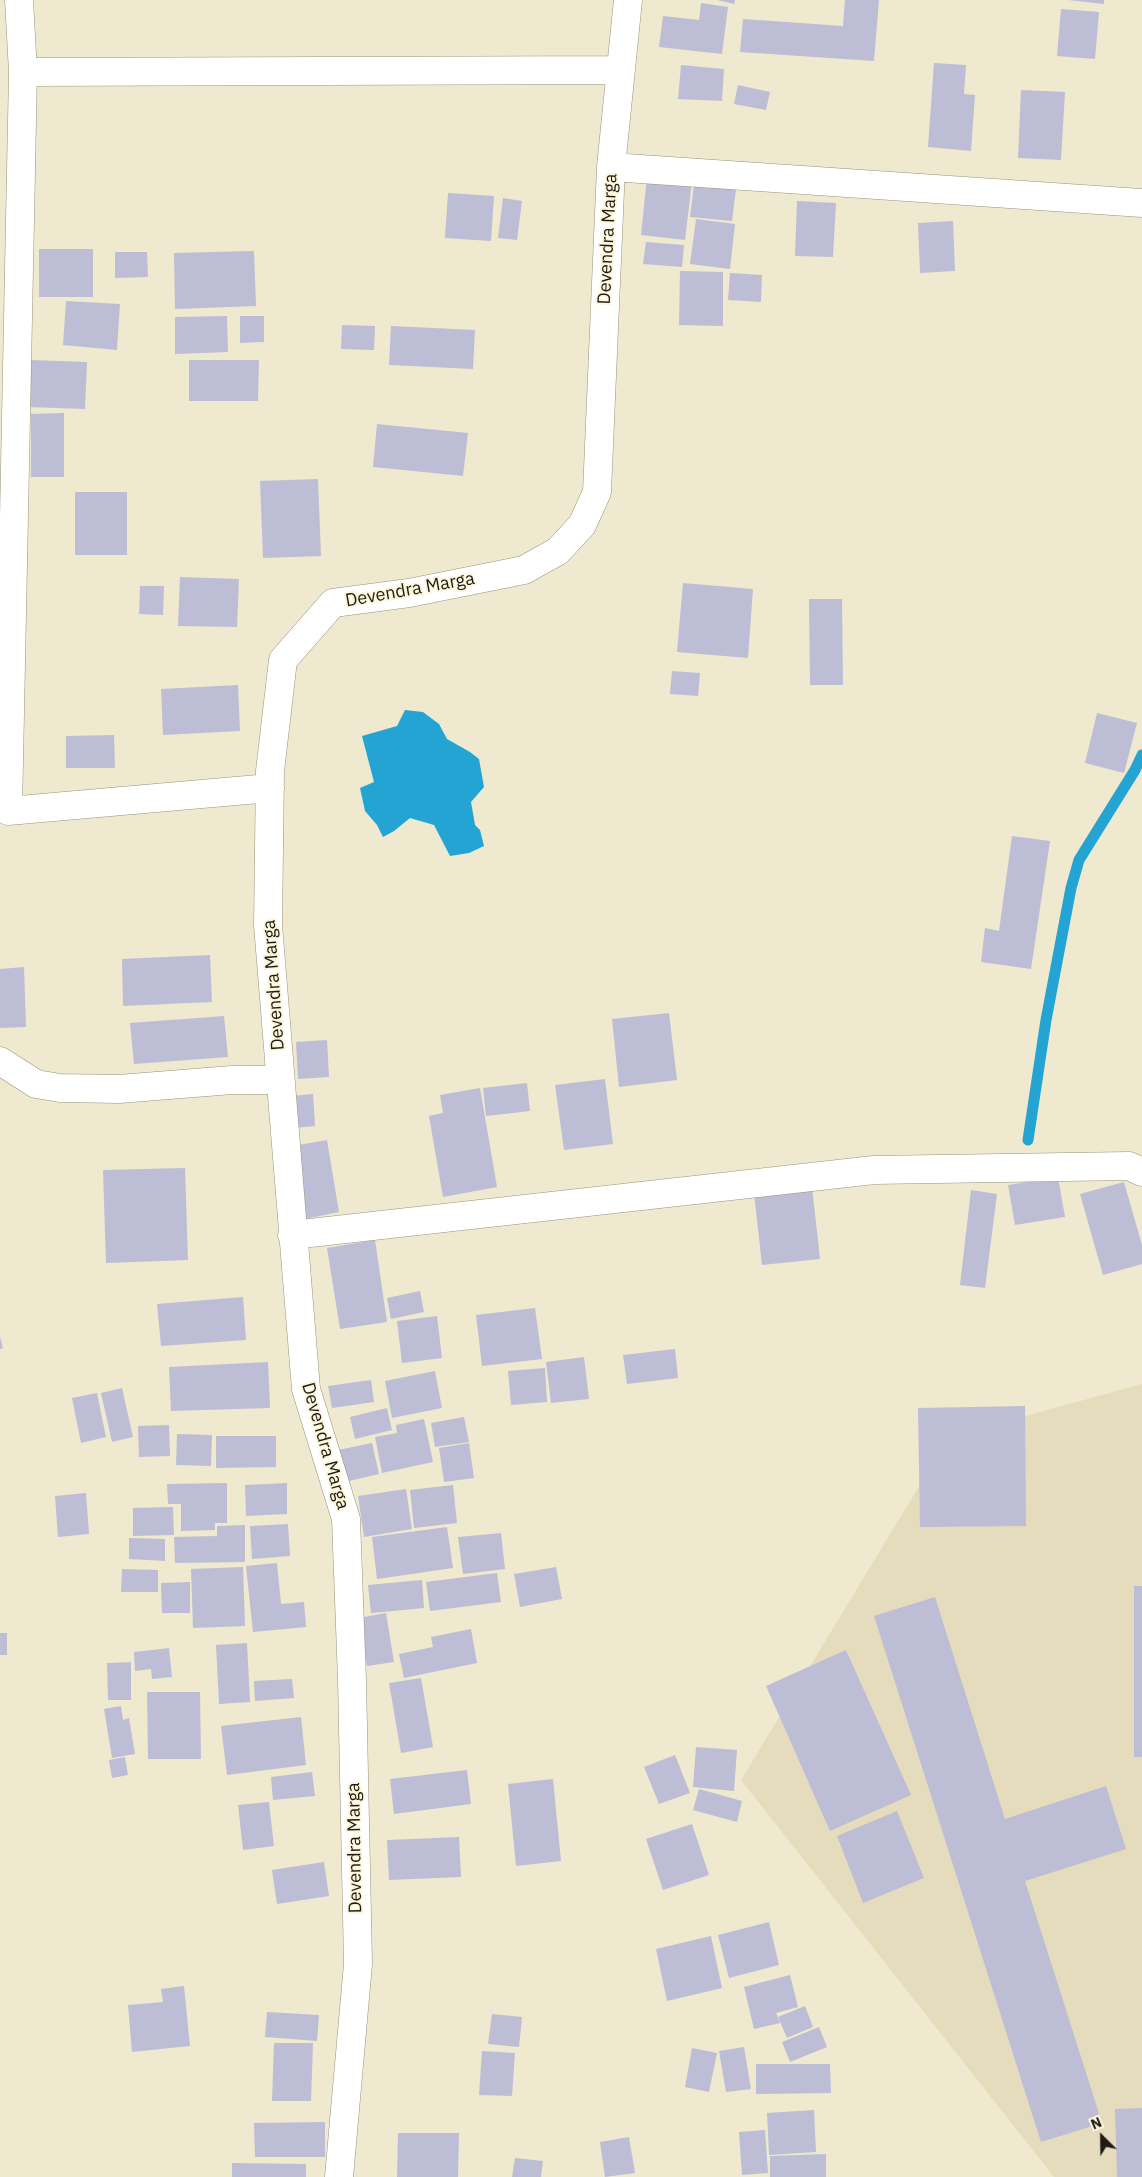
<!DOCTYPE html>
<style>
body{margin:0}
#map{position:relative;width:1142px;height:2177px;overflow:hidden;background:#efe9cf;font-family:"IBM Plex Sans",sans-serif}
canvas{display:block}
.north{position:absolute;left:1077px;top:2112px;width:50px;height:50px;-webkit-text-stroke:4px #fcf6dc;paint-order:stroke;rotate:337deg;font-size:14px;font-weight:700;line-height:20px;text-align:center;color:#1e1b12}
.north::after{content:'';display:block;margin:auto;width:18px;height:22px;background:#1e1b12;clip-path:polygon(50% 0,100% 100%,50% 72%,0 100%)}
</style>
<div id="map">
<canvas width="1142" height="2177"></canvas>
<div class="north">N</div>
</div>
<script>
const context = document.querySelector('canvas').getContext('2d');
context.lineJoin = 'round';
function paint(path, color) { context.fillStyle = color; context.fill(path, 'evenodd'); }
function stroke(path, color, width, dash) { context.strokeStyle = color; context.lineWidth = width; context.lineCap = dash ? 'butt' : 'round'; context.setLineDash(dash || []); context.stroke(path); }
function write(font, color, halo, rows, align = 'center') {
  context.font = font + ' "IBM Plex Sans",sans-serif'; context.lineWidth = 4; context.setLineDash([]); context.textBaseline = 'middle'; context.strokeStyle = halo; context.fillStyle = color; for (const [text, x, y, turn = 0] of rows) {
    context.save(); context.translate(x, y); context.rotate((+turn || 0) * Math.PI / 180); context.textAlign = isNaN(turn) ? turn : align; if (halo) context.strokeText(text, 0, 0); context.fillText(text, 0, 0); context.restore();
  }
}
const built = new Path2D(`
 M1142 1384V2177H1054L741 1780 949 1437Z`);
const water = new Path2D(`
 M405 710 423 712 439 724 447 739 470 752 479 759 484 787 471 802 475 825 480 830 484 846 469 853 450 856 434 825 410 818 394 831 383 837 377 825 365 811 360 788 374 782 362 736 397 726Z`);
const stream = new Path2D(`
 M1028 1140 1046 1020 1071 888 1079 860 1135 770 1142 755`);
const building = new Path2D(`
 M717 0H735L734 4Z
 M845 0H879L874 61 740 52 743 19 843 26Z
 M1068 0H1104V4Z
 M701 3 728 7 722 54 659 47 663 16 699 20Z
 M1061 9 1099 12 1095 59 1057 56Z
 M934 63 966 65 964 94 975 95 971 151 928 147Z
 M681 65 724 69 722 101 678 99Z
 M738 85 770 92 766 110 734 104Z
 M1021 90 1065 92 1061 160 1018 158Z
 M647 177 692 181 685 240 641 235Z
 M694 185 736 189 732 221 690 217Z
 M448 193 494 196 491 241 445 238Z
 M503 198 522 201 517 240 498 238Z
 M797 201 836 203 833 257 795 256Z
 M696 219 735 224 730 269 690 264Z
 M953 221 955 271 920 273 918 223Z
 M646 242 684 245 682 267 643 264Z
 M39 249H93V297H39Z
 M254 251 256 306 175 309 174 253Z
 M115 252H147L148 277 115 278Z
 M680 271 723 272V326L679 325Z
 M730 273 762 275 761 302 728 300Z
 M66 301 120 304 117 350 63 345Z
 M227 316 228 352 175 354V317Z
 M240 316H264V342L240 343Z
 M342 325 375 326 374 350 341 349Z
 M391 326 475 330 473 369 389 365Z
 M29 360 87 362 85 409 27 407Z
 M189 360H259L258 401H189Z
 M64 413V477H31V414Z
 M377 424 468 433 463 476 373 467Z
 M318 479 321 556 263 558 260 481Z
 M75 492H127V555H75Z
 M180 577 239 579 237 627 178 626Z
 M683 583 753 589 748 658 677 652Z
 M140 586H164L163 615 139 614Z
 M809 599H842L843 685H810Z
 M672 671 700 673 698 696 670 694Z
 M238 685 240 731 163 735 161 689Z
 M1097 713 1137 723 1124 773 1085 763Z
 M114 735 115 768H66V736Z
 M1012 836 1050 841 1031 969 981 962 985 928 999 931Z
 M210 955 212 1002 123 1006 122 959Z
 M24 967 26 1027 0 1028V969Z
 M669 1013 677 1080 619 1087 612 1019Z
 M224 1016 228 1057 134 1064 130 1023Z
 M327 1040 329 1077 298 1079 296 1042Z
 M605 1079 613 1144 564 1150 555 1085Z
 M527 1083 530 1111 486 1116 483 1088Z
 M480 1088 497 1187 443 1197 429 1116 443 1113 440 1095Z
 M313 1094 315 1126 294 1128 292 1096Z
 M327 1140 339 1212 305 1219 293 1146Z
 M185 1168 188 1260 106 1263 103 1170Z
 M1058 1177 1065 1217 1015 1225 1008 1185Z
 M1124 1182 1142 1245V1264L1103 1275 1080 1194Z
 M812 1187 820 1259 762 1265 754 1193Z
 M971 1190 997 1194 985 1288 960 1285Z
 M375 1240 387 1322 340 1329 327 1248Z
 M420 1291 424 1312 391 1319 387 1298Z
 M243 1297 246 1340 161 1346 157 1304Z
 M535 1308 542 1359 482 1366 476 1315Z
 M437 1316 442 1358 402 1363 397 1321Z
 M0 1337 3 1348 0 1349Z
 M675 1349 678 1378 627 1384 623 1355Z
 M584 1357 589 1399 551 1403 546 1362Z
 M268 1362 270 1408 171 1411 169 1367Z
 M545 1368 547 1402 511 1405 508 1371Z
 M435 1371 442 1408 392 1418 385 1381Z
 M371 1380 374 1402 332 1408 328 1386Z
 M122 1388 133 1437 112 1442 101 1393Z
 M97 1393 106 1437 81 1443 72 1398Z
 M1025 1406 1026 1526 920 1527 918 1408Z
 M387 1408 392 1430 355 1439 350 1417Z
 M464 1417 469 1442 435 1447 431 1423Z
 M424 1419 433 1462 382 1473 375 1437 397 1433 396 1425Z
 M169 1425 170 1456 139 1457 138 1426Z
 M177 1434 212 1435 211 1466 176 1465Z
 M216 1436H276V1467L216 1468Z
 M372 1443 379 1474 345 1482 338 1450Z
 M469 1443 474 1478 444 1482 439 1448Z
 M227 1483V1523H215V1530L181 1531V1504H168L167 1484Z
 M287 1483V1514L246 1516 245 1485Z
 M453 1485 457 1523 414 1528 410 1490Z
 M406 1489 412 1529 364 1537 358 1496Z
 M86 1493 89 1534 58 1537 55 1496Z
 M173 1507 174 1535 133 1536V1508Z
 M288 1524 290 1556 252 1559 250 1526Z
 M245 1525V1562L175 1563 174 1537 217 1536V1526Z
 M447 1527 453 1568 377 1579 372 1537Z
 M501 1533 505 1569 463 1574 458 1537Z
 M129 1538 165 1539V1561L129 1559Z
 M277 1563 281 1604 304 1602 306 1627 253 1632 246 1566Z
 M243 1567 245 1626 193 1628 191 1569Z
 M556 1567 562 1599 520 1607 514 1574Z
 M122 1569 158 1570V1592H121Z
 M497 1573 501 1602 430 1611 426 1582Z
 M422 1580 424 1608 371 1613 368 1585Z
 M190 1582V1613H162L161 1583Z
 M1134 1586H1142V1757H1134Z
 M935 1597 1005 1819 1106 1786 1126 1849 1025 1881 1102 2123 1041 2142 874 1616Z
 M386 1613 394 1662 367 1666 359 1618Z
 M471 1629 477 1663 404 1678 399 1654 433 1647 431 1637Z
 M0 1633H7V1655H0Z
 M247 1643 250 1702 219 1704 216 1645Z
 M169 1648 172 1677 152 1679 151 1669 135 1671 134 1652Z
 M846 1650 911 1795 830 1831 766 1686Z
 M131 1662V1700H108L107 1663Z
 M421 1678 433 1747 401 1753 389 1683Z
 M292 1679 294 1698 255 1701 254 1681Z
 M147 1692H200L201 1759H148Z
 M121 1706 123 1720 129 1718 135 1754 112 1758 104 1709Z
 M301 1717 306 1765 227 1775 221 1726Z
 M696 1747 737 1750 734 1791 693 1787Z
 M675 1755 690 1793 659 1804 644 1767Z
 M125 1757 128 1775 112 1778 109 1760Z
 M467 1770 471 1804 394 1814 390 1779Z
 M312 1772 315 1796 273 1800 271 1777Z
 M553 1779 561 1861 516 1866 508 1784Z
 M699 1789 742 1801 737 1822 693 1810Z
 M269 1802 274 1846 243 1850 238 1805Z
 M897 1811 924 1878 863 1903 837 1836Z
 M692 1824 709 1875 663 1890 646 1839Z
 M459 1837 461 1877 389 1880 387 1840Z
 M324 1862 329 1896 277 1904 272 1870Z
 M769 1922 779 1965 729 1978 718 1935Z
 M711 1936 722 1988 667 2001 656 1949Z
 M790 1975 798 2007 776 2013 780 2023 754 2029 744 1987Z
 M184 1986 190 2046 132 2052 128 2005 163 2002 161 1989Z
 M805 2006 813 2027 787 2038 778 2017Z
 M267 2012 319 2015 317 2041 265 2037Z
 M492 2014 522 2017 519 2047 488 2044Z
 M819 2027 827 2047 790 2062 782 2042Z
 M274 2043H313L311 2101H272Z
 M744 2047 751 2089 726 2092 719 2051Z
 M692 2048 717 2053 709 2092 685 2087Z
 M482 2051 515 2053 512 2096 479 2095Z
 M756 2064H830L831 2093 756 2094Z
 M1142 2108V2177H1117L1115 2109Z
 M814 2110 816 2152 769 2155 767 2113Z
 M325 2122V2157H255L254 2123Z
 M765 2130 768 2173 742 2175 739 2132Z
 M398 2133H459L458 2177H397Z
 M629 2137 635 2173 605 2177 600 2142Z
 M826 2154V2177H770V2156Z
 M515 2158 543 2161 541 2177H512Z
 M232 2163 306 2164V2177H232Z`);
const street = new Path2D(`
 M19 0 23 72
 M611 167 1142 203
 M270 788 8 811 23 72 621 70
 M0 1061 36 1084 60 1088 119 1089 232 1080H280
 M292 1235 874 1170 1129 1166 1142 1172
 M339 2177 358 1964 352 1680 346 1519 306 1389 268 925 270 771 283 660 333 603 409 593 524 570 558 551 582 525 597 492 611 167 628 0`);
const streetNames = [
 ["Devendra Marga",608,239,-87],
 ["Devendra Marga",410,590,-10],
 ["Devendra Marga",274,985,-94],
 ["Devendra Marga",325,1446,74],
 ["Devendra Marga",355,1848,-91]
];
paint(built, '#e4dcbc');
paint(water, '#23a4d2');
stroke(stream, '#23a4d2', 11);
paint(building, '#bdbdd6');
stroke(street, '#99937c', 29);
stroke(street, '#fff', 28);
write('18px', '#1e1b12', '#fcf6dc', streetNames);
</script>
